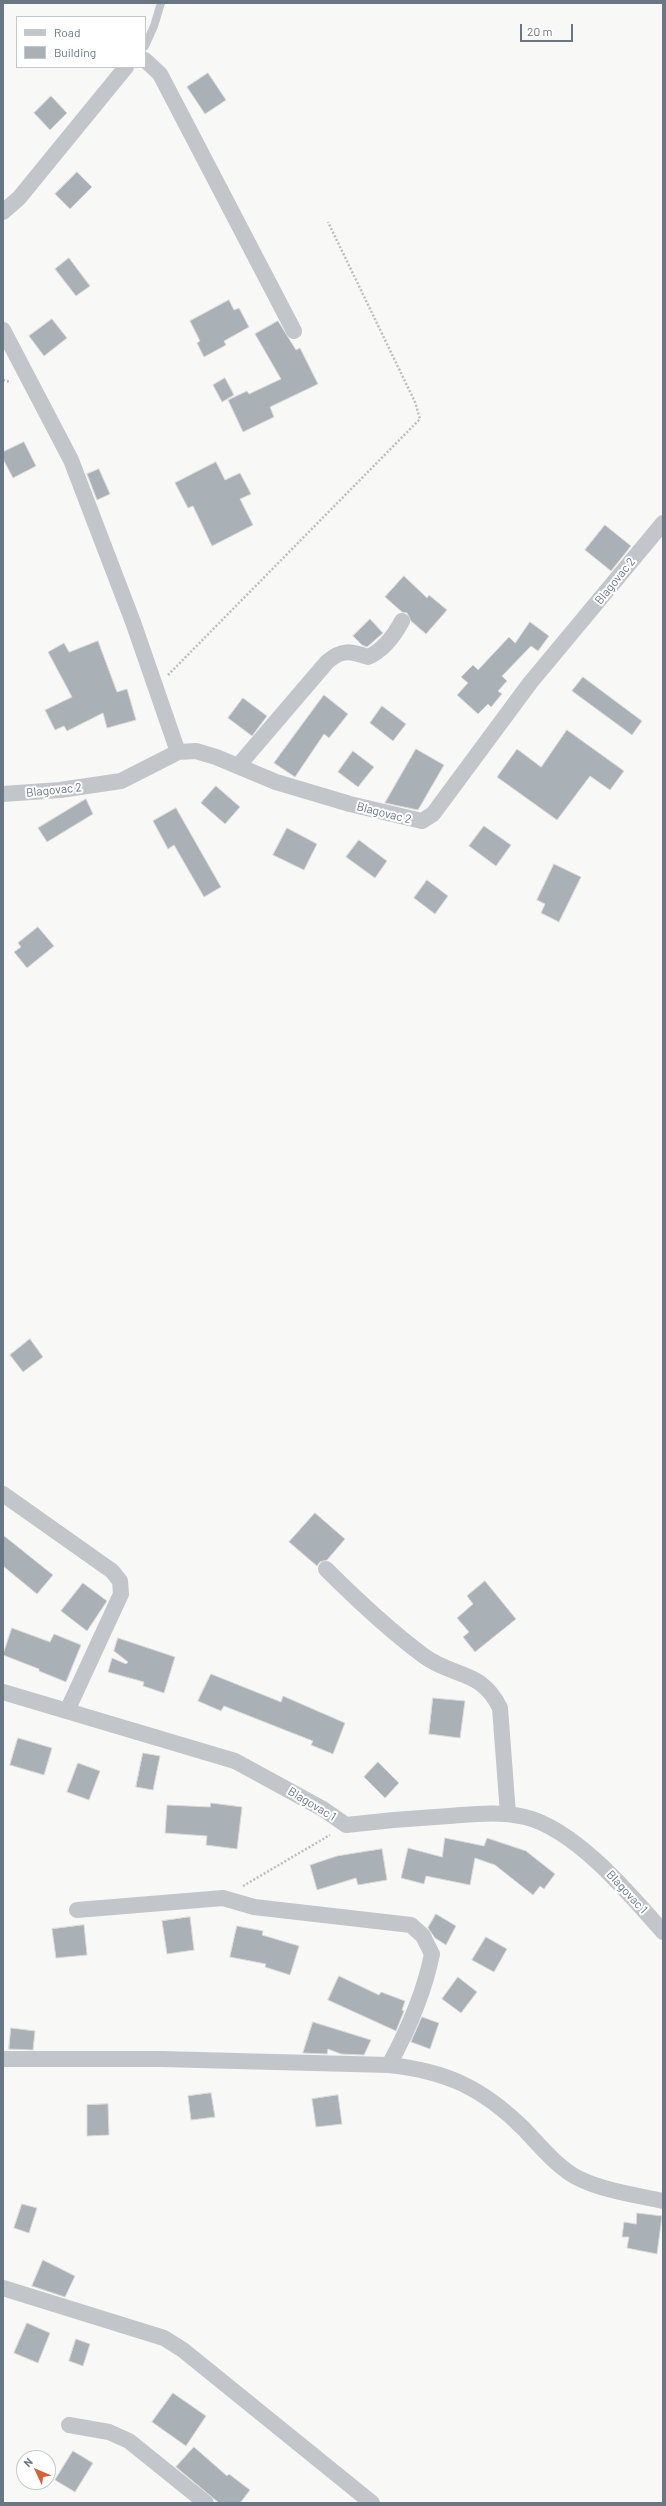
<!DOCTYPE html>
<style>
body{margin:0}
#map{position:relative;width:666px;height:2506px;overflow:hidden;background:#f8f8f6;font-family:Barlow,sans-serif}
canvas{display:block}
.frame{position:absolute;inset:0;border:4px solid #697785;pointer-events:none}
.legend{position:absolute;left:16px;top:16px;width:130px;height:52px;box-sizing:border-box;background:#fff;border:1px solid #c3c9ce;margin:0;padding:5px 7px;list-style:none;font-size:12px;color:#697785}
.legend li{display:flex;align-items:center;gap:8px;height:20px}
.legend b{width:20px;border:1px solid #c3c9ce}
.north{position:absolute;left:16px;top:2450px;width:40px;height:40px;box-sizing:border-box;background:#fff;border:1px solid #c3c9ce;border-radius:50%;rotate:314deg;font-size:11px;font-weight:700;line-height:16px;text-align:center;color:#697785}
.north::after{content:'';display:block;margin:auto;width:14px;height:18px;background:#d96034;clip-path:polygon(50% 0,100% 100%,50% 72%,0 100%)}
.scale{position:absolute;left:520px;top:24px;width:53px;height:18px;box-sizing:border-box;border:2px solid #697785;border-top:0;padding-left:5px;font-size:12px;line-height:14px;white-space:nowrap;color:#697785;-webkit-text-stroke:3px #fff;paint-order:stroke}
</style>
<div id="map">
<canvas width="666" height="2506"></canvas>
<div class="frame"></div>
<ul class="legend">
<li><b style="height:5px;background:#c2c5c9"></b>Road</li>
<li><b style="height:11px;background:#a9b0b6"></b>Building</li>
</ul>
<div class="north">N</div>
<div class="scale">20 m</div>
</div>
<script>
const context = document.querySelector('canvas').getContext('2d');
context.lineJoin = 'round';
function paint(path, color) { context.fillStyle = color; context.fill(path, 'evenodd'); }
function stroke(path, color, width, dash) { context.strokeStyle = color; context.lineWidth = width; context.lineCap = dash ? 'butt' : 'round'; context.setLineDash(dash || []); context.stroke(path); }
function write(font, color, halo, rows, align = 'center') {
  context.font = font + ' Barlow,sans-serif'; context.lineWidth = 4; context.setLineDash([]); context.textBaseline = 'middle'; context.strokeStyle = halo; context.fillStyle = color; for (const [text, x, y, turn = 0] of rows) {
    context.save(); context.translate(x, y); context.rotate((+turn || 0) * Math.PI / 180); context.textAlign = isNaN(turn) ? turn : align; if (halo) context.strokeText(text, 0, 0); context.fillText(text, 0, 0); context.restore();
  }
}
const building = new Path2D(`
 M208 73 226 100 205 114 187 87Z
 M51 96 67 113 50 130 34 113Z
 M77 172 92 187 70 209 55 194Z
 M69 258 90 286 76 296 55 269Z
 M229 300 234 310 239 308 249 327 224 341 226 345 204 357 197 343 200 341 190 321Z
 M52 319 67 338 44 356 29 336Z
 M278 321 296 350 300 348 318 384 270 407 274 417 243 432 228 400 247 391 249 394 281 379 255 334Z
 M225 378 234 395 222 402 213 385Z
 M24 442 36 466 13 478 3 459V452Z
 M216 462 225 480 240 473 251 494 240 499 253 525 212 546 193 506 188 508 175 483Z
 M99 469 110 494 97 500 87 474Z
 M605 525 631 546 611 571 585 550Z
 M404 576 427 598 429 595 447 610 426 634 411 621 407 613 402 612 385 597Z
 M370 619 383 633 367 647 362 645 353 636Z
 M530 622 549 636 538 651 531 646 502 676 507 681 498 691 502 694 491 707 488 704 478 714 457 695 468 683 461 677 473 665 478 670 509 637 515 643Z
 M98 641 117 692 127 689 136 720 107 728 103 713 67 731 64 726 55 730 45 710 72 697 48 652 64 643 69 652Z
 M583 677 642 721 632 735 572 691Z
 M324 695 348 714 329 738 324 734 295 777 274 763Z
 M243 698 267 716 252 736 228 718Z
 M382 706 406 724 393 741 370 723Z
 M567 730 624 771 610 790 590 776 557 820 497 777 517 749 541 767Z
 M416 749 444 765 418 810 385 803Z
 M353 751 374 767 358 787 338 772Z
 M216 786 240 807 225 824 201 803Z
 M86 799 93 814 47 842 38 828Z
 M176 808 221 887 204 897 174 845 168 849 153 821Z
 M484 826 511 845 496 866 469 846Z
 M287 828 317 844 304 870 273 855Z
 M359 840 387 861 375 878 346 857Z
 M554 864 581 877 559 922 541 913 545 904 537 900Z
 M427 880 448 896 435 914 414 898Z
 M38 927 54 946 27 968 14 952 21 947 18 943Z
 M30 1339 43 1357 23 1372 10 1355Z
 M315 1513 345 1539 327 1560 320 1562 317 1566 289 1542Z
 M3 1535 53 1575 37 1594 3 1566Z
 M485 1581 516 1619 475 1652 463 1637 469 1632 457 1618 473 1604 467 1596Z
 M83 1583 107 1601 87 1631 61 1611Z
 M12 1628 50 1642 54 1634 81 1645 66 1682 39 1671V1669L3 1655Z
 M118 1638 175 1657 164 1693 143 1686 144 1682 108 1672 112 1658 126 1664 128 1662 114 1651Z
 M211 1674 281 1702 283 1696 345 1723 333 1754 311 1745 313 1741 267 1723 224 1706 221 1711 198 1701Z
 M433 1698 465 1701 460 1738 429 1734Z
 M18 1738 52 1748 44 1775 10 1765Z
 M143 1753 160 1756 153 1790 136 1787Z
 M378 1762 399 1783 385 1798 364 1777Z
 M78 1763 100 1771 89 1800 67 1792Z
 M211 1803 242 1807 237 1849 206 1845 207 1836 165 1833 167 1805 210 1807Z
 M445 1838 484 1846 487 1838 526 1851 555 1874 544 1889 540 1886 533 1895 495 1865 475 1858 470 1885 426 1876 424 1884 401 1878 408 1848 442 1857Z
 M382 1849 387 1880 358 1885 356 1878 317 1890 310 1865 337 1856Z
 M436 1914 456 1926 446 1945 435 1938 428 1928Z
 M190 1917 194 1950 167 1954 162 1921Z
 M84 1925 87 1955 56 1958 52 1929Z
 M237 1926 263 1931 262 1935 299 1946 290 1975 265 1967 266 1964 230 1957Z
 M486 1937 507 1949 494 1972 472 1960Z
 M339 1976 379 1995 381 1992 405 2001 402 2010 404 2011 396 2031 328 2000Z
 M458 1977 477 1992 461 2013 442 1999Z
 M422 2017 439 2023 430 2049 411 2042Z
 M313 2022 371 2040 364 2055 341 2054 328 2049 327 2054 303 2053Z
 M11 2028 35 2031 33 2050 9 2049Z
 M211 2093 215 2117 191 2120 188 2096Z
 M338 2095 342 2124 316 2127 312 2099Z
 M108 2104 109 2135 87 2136V2105Z
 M22 2204 37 2208 29 2233 14 2228Z
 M637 2213 662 2216 657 2254 627 2248 629 2237H622L624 2222 636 2224Z
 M43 2260 75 2276 65 2297 32 2286Z
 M27 2323 50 2333 38 2363 14 2353Z
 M76 2339 90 2344 83 2366 69 2361Z
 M173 2393 206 2416 186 2446 152 2422Z
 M194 2447 227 2476 229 2474 250 2490 240 2503H219L176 2467Z
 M73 2451 93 2463 75 2492 55 2480Z`);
const path = new Path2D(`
 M3 380 11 382
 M168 675 420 419 415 402 328 222
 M243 1886 330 1835`);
const lane = new Path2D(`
 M145 46 154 26 161 3`);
const street = new Path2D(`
 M145 60 160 74 294 331
 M3 212 19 198 126 67
 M3 330 71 460 133 622 178 752
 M238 766 327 662C342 649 350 651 368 657 384 650 394 636 402 621
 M3 794 60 790 121 781 178 752 196 751 216 757 276 782 350 804 422 821 433 814 530 683 663 523
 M3 1494 112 1571 120 1581 121 1594 67 1711
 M326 1569C357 1600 389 1630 424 1656 454 1678 481 1669 500 1708L508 1814
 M3 1692 235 1761 323 1809 346 1825C380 1821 414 1818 449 1816 475 1814 499 1811 525 1817 575 1829 630 1894 663 1932
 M77 1910 223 1898 254 1907 411 1925 423 1936 432 1954C424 1994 408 2030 389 2065
 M3 2059H161L389 2065C446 2071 483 2088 524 2129 539 2145 560 2170 580 2179 605 2191 636 2195 663 2201
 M3 2288 164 2338 183 2350 372 2503
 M69 2425 109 2432 129 2441 206 2503`);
const streetNames = [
 ["Blagovac 2",615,581,-51],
 ["Blagovac 2",54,790,-6],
 ["Blagovac 2",384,813,14],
 ["Blagovac 1",312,1804,31],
 ["Blagovac 1",627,1892,47]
];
paint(building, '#a9b0b6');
stroke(building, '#dadad8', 1);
stroke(path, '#bcbec1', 2.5, [2, 2]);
stroke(lane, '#c2c5c9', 8);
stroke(street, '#c2c5c9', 16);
write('12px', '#697785', '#fff', streetNames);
</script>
